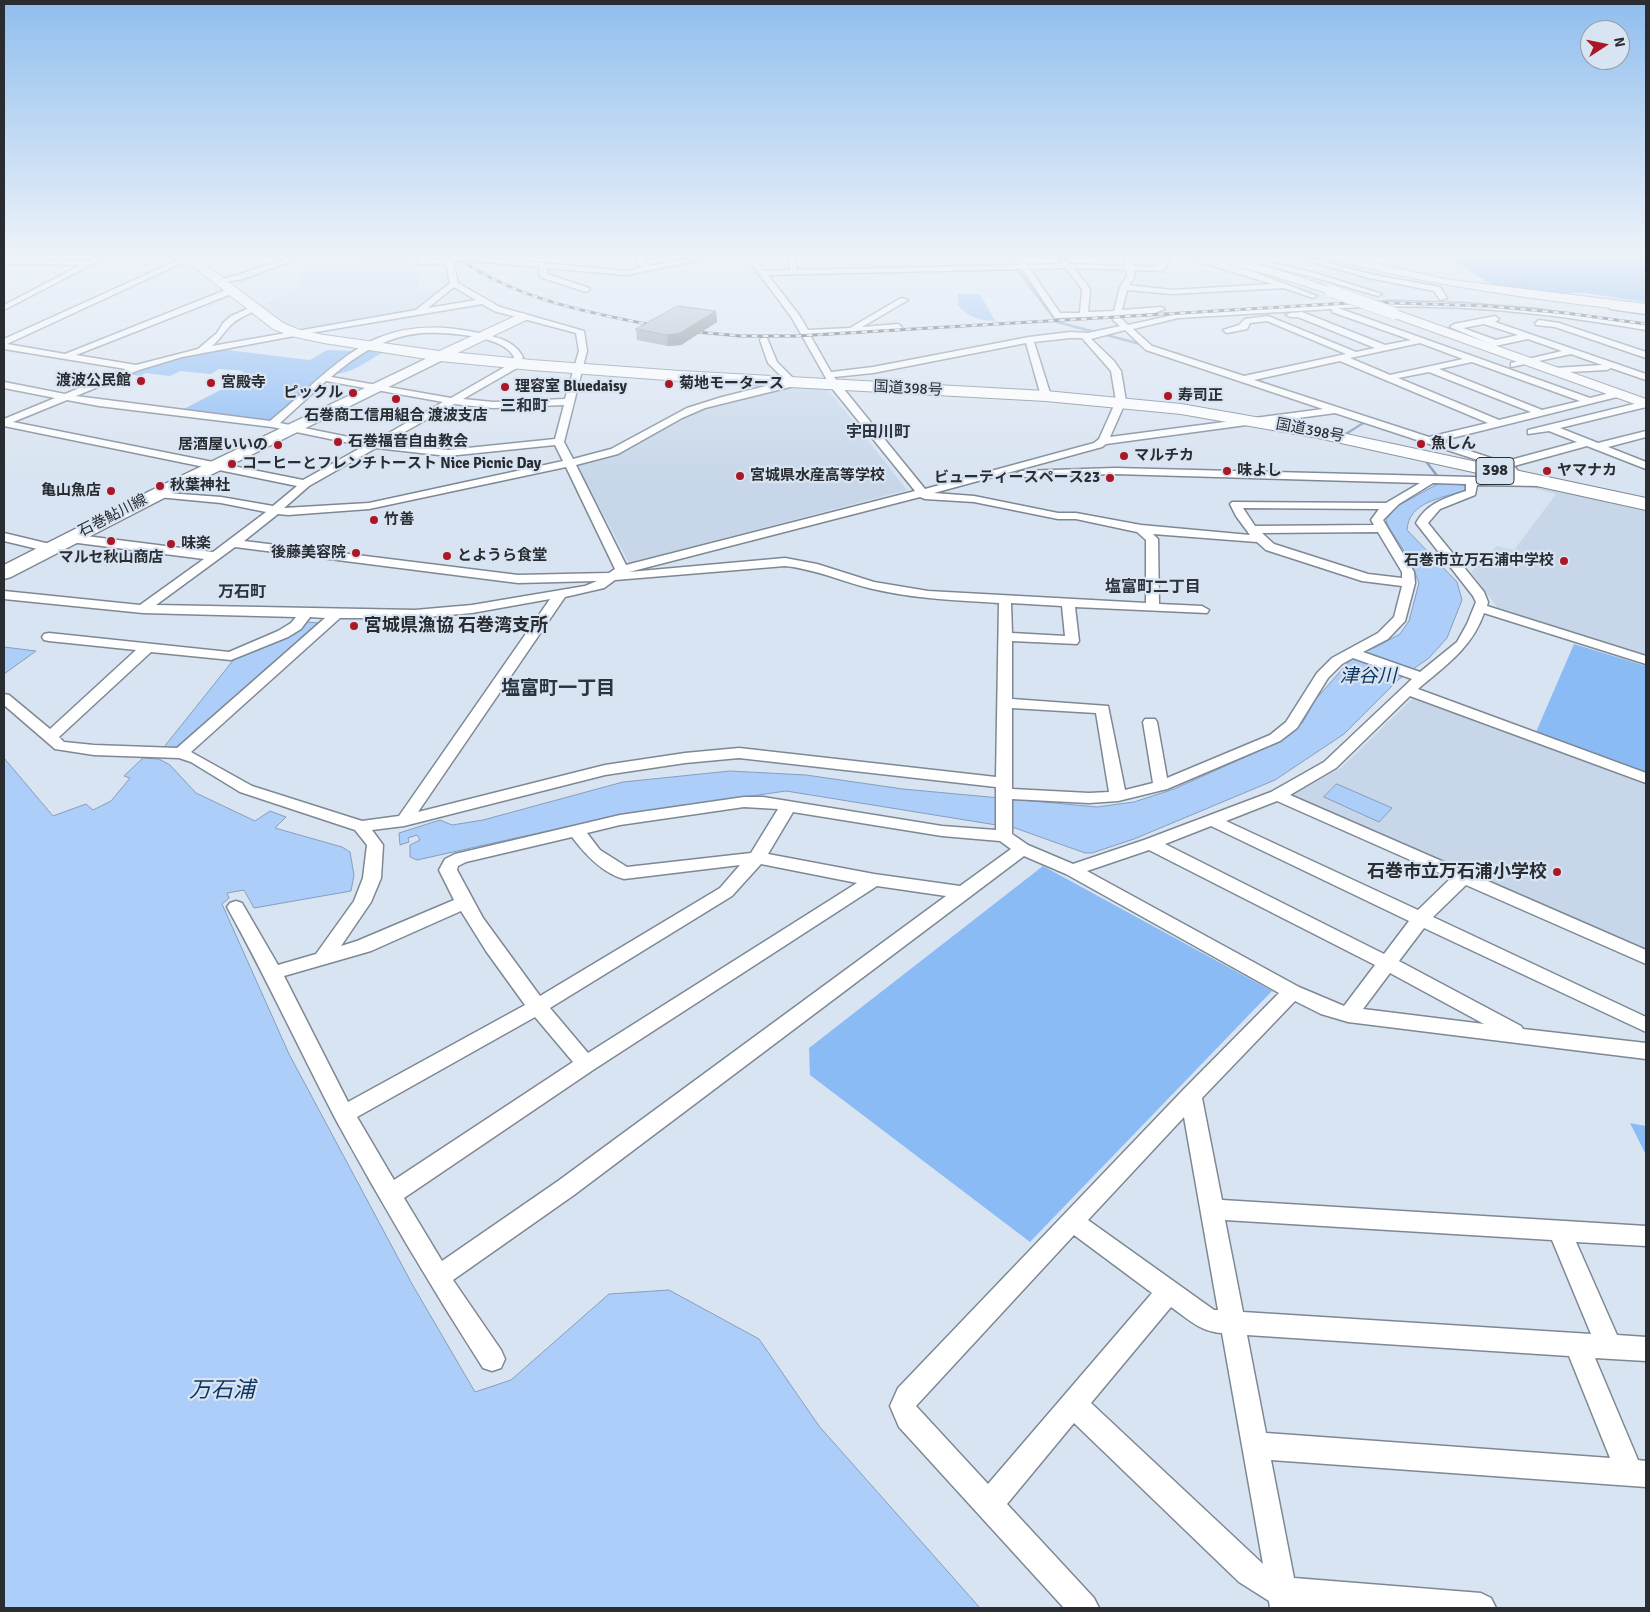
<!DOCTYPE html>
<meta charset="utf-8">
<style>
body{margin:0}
#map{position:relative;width:1650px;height:1612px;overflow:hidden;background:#d9e4f2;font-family:Signika,sans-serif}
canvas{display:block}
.frame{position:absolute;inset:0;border:5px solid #292d32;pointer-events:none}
.north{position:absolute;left:1580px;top:20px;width:50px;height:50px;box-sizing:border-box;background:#d9e4f2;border:1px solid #939ba5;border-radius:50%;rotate:79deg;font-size:14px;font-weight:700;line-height:20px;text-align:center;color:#292d32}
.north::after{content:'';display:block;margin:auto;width:18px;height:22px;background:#ab1724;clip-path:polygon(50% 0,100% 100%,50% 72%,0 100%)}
</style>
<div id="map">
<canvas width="1650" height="1612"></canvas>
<div class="frame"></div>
<div class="north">N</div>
</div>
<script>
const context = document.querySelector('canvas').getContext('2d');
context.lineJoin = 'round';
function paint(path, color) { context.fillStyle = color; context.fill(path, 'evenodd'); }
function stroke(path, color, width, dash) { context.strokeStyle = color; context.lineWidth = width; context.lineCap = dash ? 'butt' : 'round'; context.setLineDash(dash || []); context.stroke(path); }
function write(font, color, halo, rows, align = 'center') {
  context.font = font + ' Signika,"Noto Sans JP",sans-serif'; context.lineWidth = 4.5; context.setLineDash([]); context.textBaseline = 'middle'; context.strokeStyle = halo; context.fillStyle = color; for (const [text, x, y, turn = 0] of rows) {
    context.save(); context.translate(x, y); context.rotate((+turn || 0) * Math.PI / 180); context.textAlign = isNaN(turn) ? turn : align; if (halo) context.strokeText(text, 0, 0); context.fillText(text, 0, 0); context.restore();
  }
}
const built = new Path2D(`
 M406 258 407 261H418V289L443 290 415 310 307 328 283 323 258 307 300 288 301 274 311 262Z
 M792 386 826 387 907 490 629 563 576 463 607 457 629 448 662 426 701 408Z
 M1522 485 1551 486 1646 508V656L1499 610 1471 572 1497 546 1514 550 1556 494Z
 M1414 697 1646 785V949L1291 795 1341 768Z`);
const green = new Path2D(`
 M958 294H980L995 321C980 321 967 317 958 305Z
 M219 349 310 360 327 350 354 351 320 378 272 422 180 411 228 386 223 385 244 371 219 369 211 374 180 371 170 376 146 373 140 376 127 374 185 356Z
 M364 349 384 352C363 363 355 373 329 375Z
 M1574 644 1646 666V773L1536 732Z
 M1043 866 1272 991 1030 1242 810 1075 809 1048Z
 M1630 1123 1646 1126V1155Z`);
const forest = new Path2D(`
 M1447 256H1646V302L1584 293H1556L1495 287Z`);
const water = new Path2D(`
 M1440 483 1465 485V490C1441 499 1409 501 1407 530L1457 582 1462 600 1447 638 1429 658 1399 679 1344 734 1275 780 1134 839 1092 853H1085L1015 828 786 791 615 816 417 860 410 857V845L420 840 417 835 408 838 409 842 400 845 399 833 440 820 452 825 483 820 623 782 730 771 806 775 903 789 1097 807 1134 802 1174 789 1283 740 1303 722 1315 700 1354 656 1376 647 1400 634 1409 621 1419 583 1410 560 1388 526 1386 520 1396 507Z
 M306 622 319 623 180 749 164 747 235 658 285 637Z
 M4 647 36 651 4 674Z
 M4 758 53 816 86 804 93 810 111 801 130 778 124 776 143 758 159 759 170 765 196 793 255 821 270 811 286 817 275 828 342 847 350 852 354 875 351 891 254 908 244 890 227 893 229 898 222 904 289 1054 412 1284 475 1392 511 1380 609 1294 669 1290 759 1339 819 1426 980 1608H4Z
 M1337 784 1392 808 1379 822 1324 797Z`);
const stream = new Path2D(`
 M1008 256 1015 266
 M1016 268 1057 322 1144 345
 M1159 349 1181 355
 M1250 378 1285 390
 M1341 437 1368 420
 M1425 460 1438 477`);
const street = new Path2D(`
 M99 256H108L4 310V305L81 265 4 264V260L90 261Z
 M187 256H197L7 344 65 354 228 289H234V293L76 355 136 365 198 349 217 333 223 323 231 316 254 306H257V310C248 314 238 318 231 325 224 332 220 339 212 346L416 310 450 283 446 263 419 264V256H427L426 260 467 256 626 271 642 268 635 262 637 256H660L643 260 650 266 703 256H720L626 275 547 268V274L589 288 590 290 586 292 540 277 539 267 461 260 453 262 458 283 500 307 584 331 587 351 564 442 573 459 611 449 687 408 722 397 786 381 768 363 760 340 761 338H767L777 362 797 382 790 387 705 408 682 418 618 454 576 465 626 565 915 491 831 387 792 318 746 256H753L764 271 790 270 788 256H794L797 270 1019 265 1015 259 1019 257 1027 265 1062 264 1059 260 1063 258 1070 264 1126 266 1124 256H1132L1133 266 1157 267 1163 256H1171L1163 271 1134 270 1135 276 1129 285 1172 290 1272 284 1181 256H1194L1251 271 1317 296 1313 298 1284 288 1172 294 1127 290 1122 310 1161 307 1165 309 1154 313 1121 315 1120 317 1128 325 1178 314 1391 301 1462 303 1536 309 1646 325V330C1610 324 1573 318 1536 314 1471 306 1404 305 1338 308L1590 398 1618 391 1623 394 1621 396 1440 441 1503 462 1577 442 1549 431 1528 434V430L1646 401V407L1560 428 1598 443 1646 431V437L1608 447 1646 462V469L1587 446 1514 466 1521 475 1516 478 1512 477 1505 469 1335 413 1106 444 1102 447 934 493 974 496 1058 513H1076L1141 525 1250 535 1236 516 1230 504 1232 502 1386 503 1420 483 1115 474 1021 477 1016 474 1021 471 1115 468 1472 477 1545 481 1547 483 1541 486 1477 485 1475 495 1440 509 1428 523 1484 592 1488 602 1487 606 1646 656V664L1484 613C1472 648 1445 666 1418 689L1646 773V783L1410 696 1336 768 1290 795 1646 950V964L1466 885 1433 917 1646 1017V1032L1424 928 1399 961 1521 1026 1523 1029 1646 1043V1059L1348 1022 1321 1014 1295 1001 1202 1098 1222 1200 1646 1226V1246L1576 1242 1617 1335 1646 1337V1361L1595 1358 1638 1460 1646 1461V1487L1271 1460 1294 1578 1481 1593 1491 1598 1496 1608H1270L1269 1601 1239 1582 1074 1423 1007 1504 1094 1598 1099 1608H1064L899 1427 890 1406 898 1388 1184 1089 1279 993 1066 874 1024 856 574 1195 453 1280 501 1350 505 1359 501 1368 492 1371 483 1368C431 1287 382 1204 336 1120 299 1049 266 977 227 907L230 903 236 901 242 903 278 965 316 954 354 901 363 878 367 845 355 830 240 792 191 762 179 758 94 755 55 749 4 705V694L9 695 50 729 136 650 49 641 44 640 42 637 44 634 49 633 229 652 278 631 291 623 296 617 143 613 4 599V591L140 605 204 559 70 542 66 541 64 538 66 535 70 534 213 552 266 512 221 503 158 497 152 494 154 492 221 497 273 506 297 486 4 426V419L55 398 4 388V382L65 394 126 369 4 349V339ZM1066 268 1082 289 1080 313H1060L1030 269ZM1074 268 1126 270 1127 276 1120 287 1114 311 1088 312 1090 289ZM1022 269 1055 318 1112 316 1113 320 1120 326 1088 333 1070 332 1029 337 873 367 831 372 810 335 901 329 902 327 898 324 862 327 908 300 901 298 850 328 808 330 799 315 768 275ZM454 287 476 300 428 308ZM482 304 494 311 576 333 579 351 565 399 493 402 463 399 517 368 523 357C514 340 496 337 479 333 373 310 342 362 270 421L76 396 139 370 182 357 310 333ZM1332 309V312L1411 340 1385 345 1302 312 1290 313 1286 315 1290 317H1298L1375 348 1356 352 1268 316 1245 319 1239 325 1223 330 1227 333 1247 329 1250 323 1267 321 1346 354 1244 376 1152 346 1133 329 1178 318ZM1125 330 1146 350 1323 409 1110 437 1126 401 1121 371 1114 361 1091 339ZM422 333C445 332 503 335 514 357L510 364 451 398 331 377C358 354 386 336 422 333ZM1070 338H1082L1111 371 1116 401 1099 439 1094 443 925 489 834 377 873 373 1026 343 1041 396 1046 399 1051 396 1034 342ZM1420 343 1463 359 1390 375 1350 358ZM1340 361 1488 423 1429 437 1254 380ZM1472 362 1580 401 1542 410 1439 369ZM1429 372 1531 412 1499 420 1398 378ZM326 381 443 402 373 442 280 423ZM67 400 99 406 272 427 364 446 303 480 13 422ZM454 404 493 408 564 405 555 439 448 450 385 443ZM555 445 563 461 369 503 284 508 309 486 376 448 448 456ZM566 467 615 569 609 573 518 575 244 541 278 514 288 515 369 509ZM1433 483 1466 484V491C1445 498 1427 503 1416 523L1473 596 1476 602 1467 624 1457 642 1420 672 1363 652 1388 639 1405 621 1415 583 1414 572 1383 520 1399 504ZM920 497 925 499 974 502 1058 519H1076L1137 532 1146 540V603L928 591 874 582 817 564 785 558 629 572ZM1243 508 1379 509 1371 520 1374 525 1255 526ZM1378 532 1402 572V578L1368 574 1274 544 1262 533ZM1153 534 1257 542 1266 550 1362 581 1402 586 1394 617 1378 633 1332 658 1317 673 1286 722 1270 735 1167 778 1157 722 1155 719H1145L1143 722 1153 783 1125 790 1108 706 1012 699V641L1077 644 1079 641 1075 607 1207 613 1209 610 1202 606 1159 604 1158 539ZM235 547 518 583 597 581 585 586 472 605 415 610 156 605ZM785 566C816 569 843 582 873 589 915 599 956 600 999 603L996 777 739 748 685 753 605 765 418 812 565 597 604 588 615 580ZM550 599 399 816 362 821 252 786 191 752 340 618H415L472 613ZM1011 603 1062 606 1065 636 1012 633ZM310 617 325 618 177 748 94 745 64 742 59 737 151 652 231 660 288 637 301 629ZM1353 658 1412 679 1324 762 1271 792 1144 840 1073 864 1028 845 1012 834V799L1089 803 1118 801 1167 789 1280 741 1297 728 1328 678 1342 664ZM1012 708 1096 713 1109 792 1089 793 1012 789ZM739 758 996 787V830L942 826 763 797H744L620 815 455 854 445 859 439 870 454 900 357 941 341 946 371 902 381 878 383 845 372 830 404 826 605 775 685 763ZM1277 801 1451 878 1418 910 1226 821ZM744 807 778 809 751 853 627 867 600 850 587 833 620 825ZM793 812 942 836 1000 841 1011 849 960 886 874 874 768 854ZM1211 826 1409 921 1384 954 1165 844ZM572 837C585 854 602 873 624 879L740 865 720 888 540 996 483 918 457 870 458 866 466 862ZM1149 850 1375 965 1344 1006 1299 987 1087 871ZM761 864 857 883 588 1053 550 1008 732 896ZM877 886 946 896 558 1181 442 1261 404 1198 593 1070ZM461 911 486 951 525 1005 348 1102 284 976 371 951ZM1390 973 1484 1024 1363 1009ZM535 1017 573 1062 394 1180 357 1117ZM1184 1117 1218 1310H1214L1088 1220ZM1225 1220 1552 1240 1591 1334 1243 1312ZM1074 1235 1152 1293 988 1484 916 1406ZM1171 1307C1188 1319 1201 1332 1222 1333L1263 1564 1091 1403ZM1247 1335 1569 1356 1610 1458 1266 1433Z
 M293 256H304L243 279 218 283 214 281 238 275Z
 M1230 256H1244L1315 273 1382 294 1378 296 1313 277Z
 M1290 256H1303L1370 274 1440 287 1447 298 1440 300 1434 291 1369 278Z
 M1610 305 1646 310V314L1610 309Z
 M1495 316 1499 319 1495 322 1646 374V380L1611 368 1607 370 1551 373 1549 371 1554 368 1602 365 1571 354 1511 367V363L1562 351 1528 339 1495 346 1450 327 1454 324ZM1484 324 1518 335 1496 340 1463 328Z
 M1539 320 1559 323 1646 352V358L1555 327 1536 325 1535 323Z
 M4 533 54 545 56 548 50 552 4 541Z`);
const secondary = new Path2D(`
 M1202 256C1247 256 1292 275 1335 289L1337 291 1331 294 1327 293 1270 275 1203 258Z
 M1325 256H1344L1444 279 1646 304V312C1539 300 1431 286 1326 258Z
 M1393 309 1646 399V408L1389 316 1387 313Z
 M522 313 526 314 528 317 526 320 445 359 440 360 433 356 435 353Z`);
const primary = new Path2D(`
 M440 352 445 353 447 356 445 359 164 498 11 577 4 579V565L152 490Z`);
const highway = new Path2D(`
 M180 256H194L283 323 300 330 324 335 440 351 532 360 680 371 1046 391 1181 404 1318 428 1646 498V510L1318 438 1181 414 1046 401 680 381 532 370 440 361 324 343 291 336 273 329Z`);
const rail = new Path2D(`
 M463 262C522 300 589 313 657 326
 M686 331 740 336H796L1366 302 1486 306 1566 313 1646 324`);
const secondaryBridge = new Path2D(`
 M1331 291 1393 313`);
const wall = new Path2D(`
 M716 311 717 322 681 345 668 346 637 340 636 329Z`);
const shadedWall = new Path2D(`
 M716 311 717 322 681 345 668 346 667 335Z`);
const building = new Path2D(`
 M678 306 716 311 680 333 667 335 636 329Z`);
const markers = [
 [141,381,5,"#ab1724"],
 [211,383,5,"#ab1724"],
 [669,384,5,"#ab1724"],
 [505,387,5,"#ab1724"],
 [353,393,5,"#ab1724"],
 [1168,396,5,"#ab1724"],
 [396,399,5,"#ab1724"],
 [338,442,5,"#ab1724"],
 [1421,444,5,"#ab1724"],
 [278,445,5,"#ab1724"],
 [1124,456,5,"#ab1724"],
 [232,464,5,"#ab1724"],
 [1227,471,5,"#ab1724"],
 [1547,471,5,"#ab1724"],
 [740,476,5,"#ab1724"],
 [1110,478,5,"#ab1724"],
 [160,486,5,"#ab1724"],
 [111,491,5,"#ab1724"],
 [374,520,5,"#ab1724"],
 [111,541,5,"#ab1724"],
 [171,544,5,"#ab1724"],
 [356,553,5,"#ab1724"],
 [447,556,5,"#ab1724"],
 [1564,561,5,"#ab1724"],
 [354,626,5,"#ab1724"],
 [1557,872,5,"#ab1724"]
];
const farPoinames = [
 ["渡波公民館",131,381,"right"],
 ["宮殿寺",221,383],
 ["菊地モータース",679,384],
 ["理容室 Bluedaisy",515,387],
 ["ピックル",343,393,"right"],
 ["寿司正",1178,396],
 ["石巻商工信用組合 渡波支店",396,416,"center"],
 ["石巻福音自由教会",348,442],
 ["魚しん",1431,444],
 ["居酒屋いいの",268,445,"right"],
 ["マルチカ",1134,456],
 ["コーヒーとフレンチトースト Nice Picnic Day",242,464],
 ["味よし",1237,471],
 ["ヤマナカ",1557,471],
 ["宮城県水産高等学校",750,476],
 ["ビューティースペース23",1100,478,"right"],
 ["秋葉神社",170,486],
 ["亀山魚店",101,491,"right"],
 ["竹善",384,520],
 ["味楽",181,544],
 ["後藤美容院",346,553,"right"],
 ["とようら食堂",457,556],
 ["マルセ秋山商店",111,558,"center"],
 ["石巻市立万石浦中学校",1554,561,"right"]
];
const farStreetnames = [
 ["国道398号",908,389,3],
 ["国道398号",1310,431,11],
 ["石巻鮎川線",113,516,-27]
];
const farNeighbourhoodnames = [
 ["三和町",524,407],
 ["宇田川町",878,433],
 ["塩富町二丁目",1153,588],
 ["万石町",242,593]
];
const shields = [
 [1495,471,38]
];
const shieldNames = [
 ["398",1495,471]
];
const poiNames = [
 ["宮城県漁協 石巻湾支所",364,626],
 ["石巻市立万石浦小学校",1547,872,"right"]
];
const waterNames = [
 ["津谷川",1368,677]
];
const neighbourhoodNames = [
 ["塩富町一丁目",558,689]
];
const nearWaternames = [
 ["万石浦",222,1391]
];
paint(built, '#c7d7e9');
paint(green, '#8bbbf5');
paint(forest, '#72abee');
paint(water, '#accef8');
stroke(water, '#859ebd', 1);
stroke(stream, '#859ebd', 2.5);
stroke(street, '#7e8894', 3);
stroke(secondary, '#7e8894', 2);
stroke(primary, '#7e8894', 3);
stroke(highway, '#7e8894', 2);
paint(street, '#fff');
paint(secondary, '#fff');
paint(primary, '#fff');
paint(highway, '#fff');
stroke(rail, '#3c4147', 3);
stroke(rail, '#d9e4f2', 2, [5.5]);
stroke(secondaryBridge, '#7e8894', 13, []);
stroke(secondaryBridge, '#fff', 12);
paint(wall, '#939da8');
paint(shadedWall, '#787f88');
paint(building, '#abb6c3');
stroke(building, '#787f88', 1);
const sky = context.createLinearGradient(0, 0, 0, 482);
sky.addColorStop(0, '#90beee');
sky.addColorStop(0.53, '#eef3f9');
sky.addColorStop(1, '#eef3f900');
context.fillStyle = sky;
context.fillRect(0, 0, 1650, 482);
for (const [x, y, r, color] of markers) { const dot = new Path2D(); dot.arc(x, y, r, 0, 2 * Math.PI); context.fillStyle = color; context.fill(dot); stroke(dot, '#d9e4f2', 2); }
write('bold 15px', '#292d32', '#d9e4f2', farPoinames, 'left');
write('15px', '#292d32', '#d9e4f2', farStreetnames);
write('bold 16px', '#2b333e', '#d9e4f2', farNeighbourhoodnames);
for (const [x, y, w] of shields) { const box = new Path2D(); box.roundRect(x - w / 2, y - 13.5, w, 27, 4); context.fillStyle = '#d9e4f2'; context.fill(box); stroke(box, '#292d32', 1); }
write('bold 16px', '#292d32', null, shieldNames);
write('bold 18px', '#292d32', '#d9e4f2', poiNames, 'left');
write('italic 19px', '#0c345e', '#d9e4f2', waterNames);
write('bold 19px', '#2b333e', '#d9e4f2', neighbourhoodNames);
write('italic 22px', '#0c345e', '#d9e4f2', nearWaternames);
</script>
